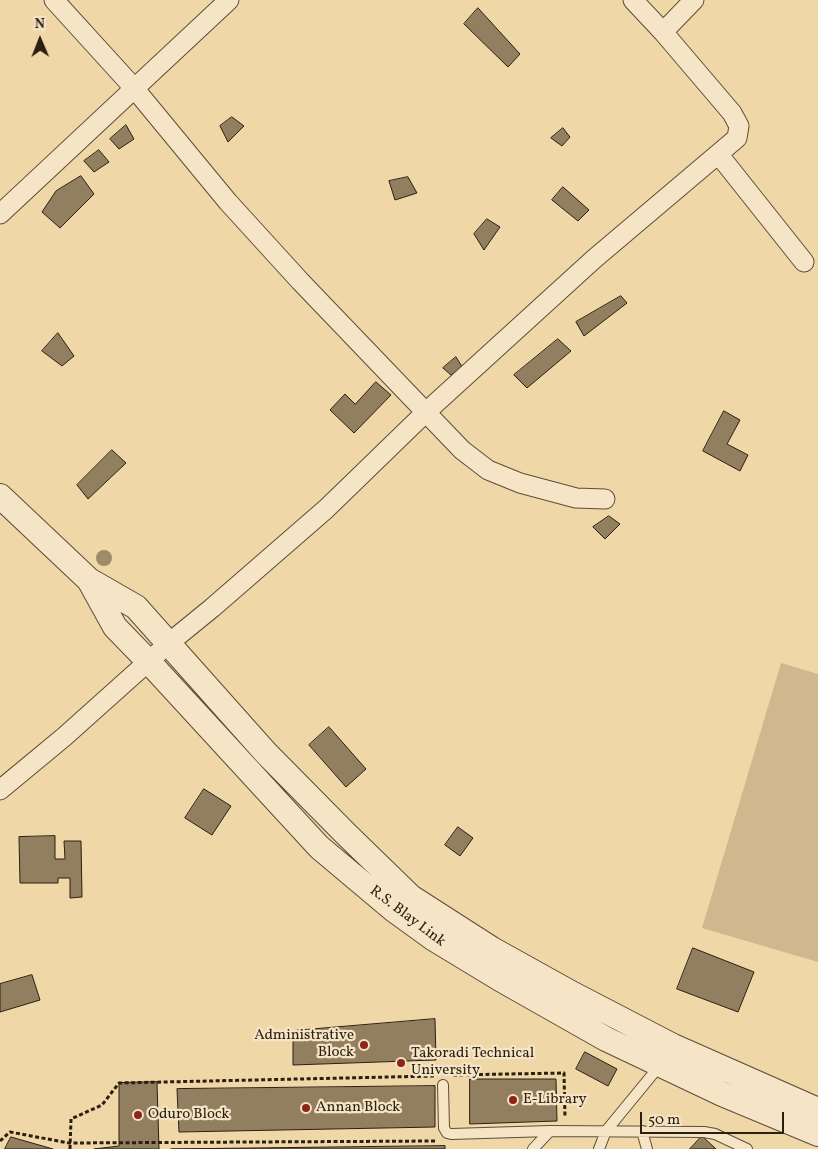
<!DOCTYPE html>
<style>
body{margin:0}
#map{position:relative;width:818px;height:1149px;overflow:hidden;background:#f0d7a8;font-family:Vollkorn,serif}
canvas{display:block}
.north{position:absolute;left:15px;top:15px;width:50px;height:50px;-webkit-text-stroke:4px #f5e5c6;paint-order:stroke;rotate:359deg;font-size:14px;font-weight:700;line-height:20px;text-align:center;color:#2b1f11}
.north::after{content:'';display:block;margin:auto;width:18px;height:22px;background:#2b1f11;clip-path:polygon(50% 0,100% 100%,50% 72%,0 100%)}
.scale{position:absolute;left:640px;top:1112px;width:144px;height:22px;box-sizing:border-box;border:2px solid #2b1f11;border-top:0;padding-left:6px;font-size:15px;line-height:18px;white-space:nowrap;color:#2b1f11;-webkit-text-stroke:4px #f5e5c6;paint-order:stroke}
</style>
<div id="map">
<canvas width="818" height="1149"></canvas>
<div class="north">N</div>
<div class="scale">50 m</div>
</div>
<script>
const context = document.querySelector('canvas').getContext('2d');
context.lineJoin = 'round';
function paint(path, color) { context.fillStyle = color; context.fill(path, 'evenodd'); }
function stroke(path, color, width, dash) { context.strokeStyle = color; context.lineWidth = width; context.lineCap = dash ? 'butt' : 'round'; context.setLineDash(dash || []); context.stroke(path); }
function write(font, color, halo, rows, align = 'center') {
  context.font = font + ' Vollkorn,serif'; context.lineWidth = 4.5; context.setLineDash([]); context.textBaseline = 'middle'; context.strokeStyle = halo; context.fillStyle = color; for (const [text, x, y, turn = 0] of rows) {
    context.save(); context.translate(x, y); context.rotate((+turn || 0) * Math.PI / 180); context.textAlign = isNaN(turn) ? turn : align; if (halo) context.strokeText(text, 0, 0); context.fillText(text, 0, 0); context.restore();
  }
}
const green = new Path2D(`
 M781 663 818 674V962L702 928Z`);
const building = new Path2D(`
 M478 8 520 54 508 67 464 24Z
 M232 117 244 126 228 142 220 126Z
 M126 125 134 139 119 149 110 139Z
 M563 128 570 137 562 146 551 138Z
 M99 150 109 162 94 172 84 161Z
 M81 176 94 194 60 228 42 212 56 191Z
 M408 177 417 193 395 200 389 181Z
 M563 187 589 210 578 221 552 200Z
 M487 219 500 227 484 250 474 234Z
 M621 296 627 303 584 336 576 322Z
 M58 333 74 356 62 366 42 351Z
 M558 339 571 351 527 388 514 375Z
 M456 357 463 368 451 375 443 368Z
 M376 382 391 395 354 433 330 410 345 394 355 404Z
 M724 411 740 420 727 444 748 455 740 471 703 451Z
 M112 450 126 463 88 499 77 485Z
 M609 516 620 524 605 539 593 527Z
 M329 727 366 769 346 787 309 745Z
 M204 789 231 806 212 835 185 818Z
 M458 827 473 838 460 856 445 845Z
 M55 836V859H65L64 841H81L82 897 70 898V878H58V883H20L19 837Z
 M693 948 754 972 738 1012 677 989Z
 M32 975 40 1000 0 1012V984Z
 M435 1019 436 1060 293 1065V1031Z
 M585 1052 617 1069 608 1086 576 1069Z
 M470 1079H556L557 1121 470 1124Z
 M157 1082 159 1149H94L119 1146V1083Z
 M435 1086V1127L179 1132 177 1089Z
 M702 1136 716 1149H690Z
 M11 1137 53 1149H5Z
 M445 1146V1149H171Z`);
const path = new Path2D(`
 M453 1075 564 1073 565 1118
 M0 1141 10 1132 69 1143 435 1141
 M70 1149 71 1119 102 1105 119 1083 434 1076`);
const service = new Path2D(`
 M443 1085 444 1128 447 1133 451 1134 550 1131 704 1132 715 1134 747 1149
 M642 1131 647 1149
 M533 1149 550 1131
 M599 1149 606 1131 661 1064`);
const minor = new Path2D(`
 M54 0 134 88 228 202 300 281 462 450 488 470 520 483 576 498 605 499
 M663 32 694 0
 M719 155 804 262
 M0 214 229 0
 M0 790 64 737 169 643 212 608 326 509 426 412 594 259 737 138 739 126 732 113 663 32 633 0`);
const tertiary = new Path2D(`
 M0 496 89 580 136 607 266 753 346 834 411 897 492 949 573 994 673 1046 818 1110
 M89 580 115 627 148 661 319 847 394 910 434 939 500 979 606 1039 722 1094 818 1134`);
const trees = [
 [104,558]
];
const markers = [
 [364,1045,5,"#8f2418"],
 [401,1063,5,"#8f2418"],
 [513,1100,5,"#8f2418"],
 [306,1108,5,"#8f2418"],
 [138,1115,5,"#8f2418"]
];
const streetNames = [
 ["R.S. Blay Link",407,917,37]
];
const poiNames = [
 ["Administrative",354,1036,"right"],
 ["Block",354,1053,"right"],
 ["Takoradi Technical",411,1054],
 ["University",411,1071],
 ["E-Library",523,1100],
 ["Annan Block",316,1108],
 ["Oduro Block",148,1115]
];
paint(green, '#cfb88e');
paint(building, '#917f60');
stroke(building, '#2b1f11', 1);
stroke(service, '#5c4d37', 12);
stroke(minor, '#5c4d37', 21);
stroke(tertiary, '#5c4d37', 26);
stroke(path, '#2b1f11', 3, [4, 2.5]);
stroke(service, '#f5e5c6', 10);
stroke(minor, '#f5e5c6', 19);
stroke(tertiary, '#f5e5c6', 24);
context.fillStyle = '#9f8b69';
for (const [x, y] of trees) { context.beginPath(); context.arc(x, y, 8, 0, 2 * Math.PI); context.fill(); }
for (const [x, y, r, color] of markers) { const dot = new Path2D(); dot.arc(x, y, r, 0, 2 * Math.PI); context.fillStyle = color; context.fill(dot); stroke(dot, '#f5e5c6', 2); }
write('15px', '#2b1f11', '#f5e5c6', streetNames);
write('15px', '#2b1f11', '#f5e5c6', poiNames, 'left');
</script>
